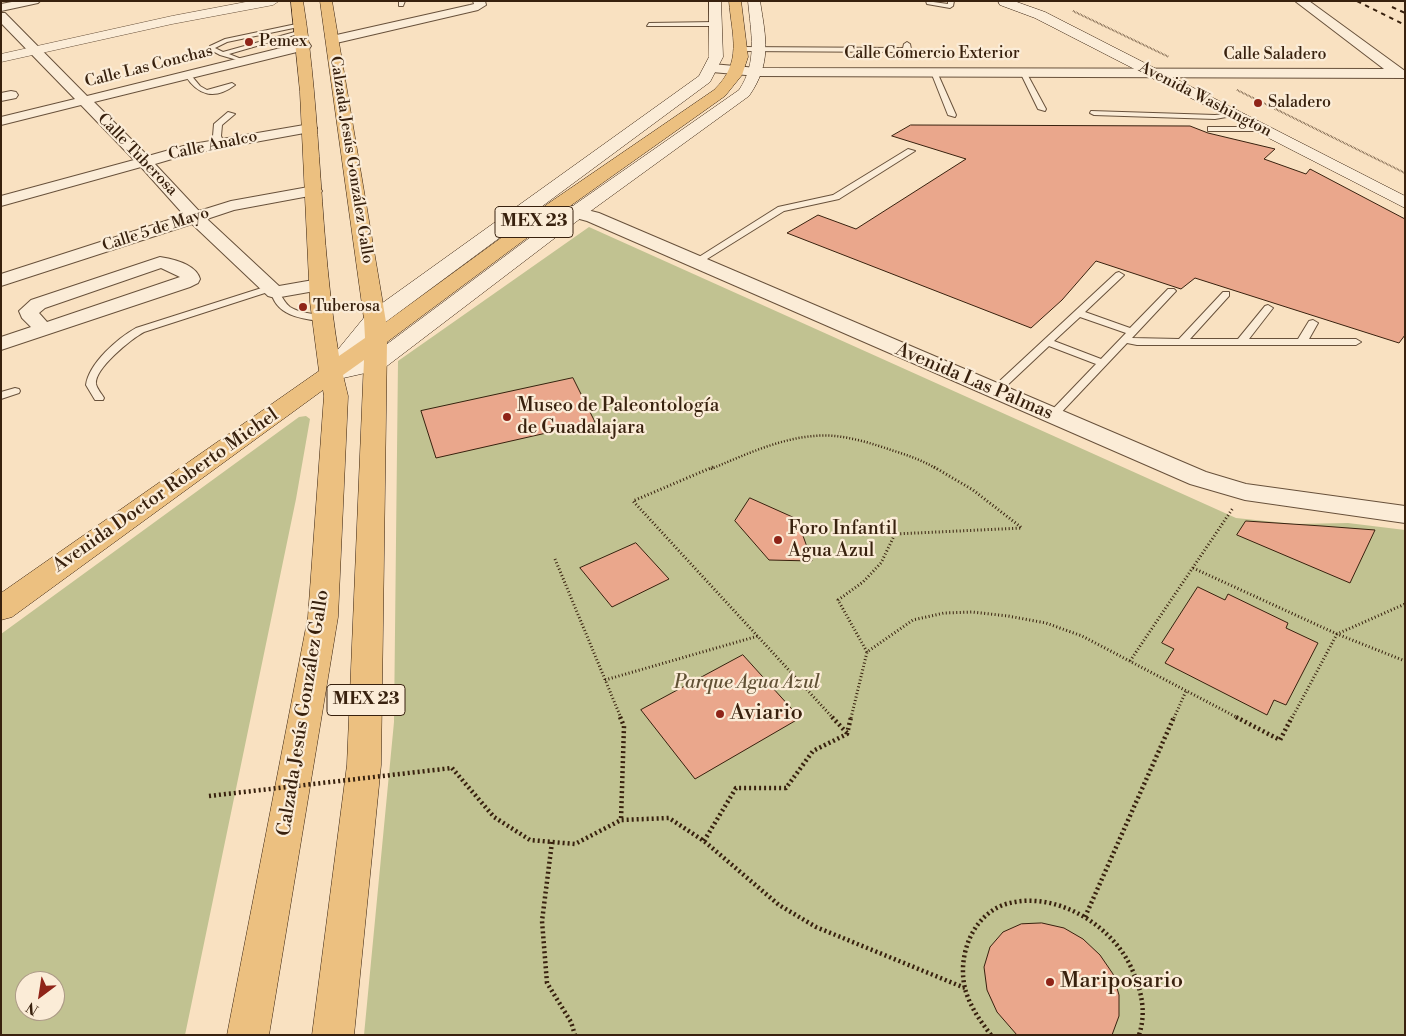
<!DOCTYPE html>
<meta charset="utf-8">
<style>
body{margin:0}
#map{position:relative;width:1406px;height:1036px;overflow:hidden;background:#f9e1c1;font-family:"Libre Bodoni",serif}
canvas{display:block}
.frame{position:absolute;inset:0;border:2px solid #38210e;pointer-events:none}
.north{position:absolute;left:15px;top:971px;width:50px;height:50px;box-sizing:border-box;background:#fbecd7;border:1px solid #ad9b87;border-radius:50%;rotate:211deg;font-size:14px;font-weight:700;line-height:20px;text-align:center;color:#38210e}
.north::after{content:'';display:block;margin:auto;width:18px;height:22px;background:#8f2418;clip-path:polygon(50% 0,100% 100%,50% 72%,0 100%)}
</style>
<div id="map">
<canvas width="1406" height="1036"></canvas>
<div class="frame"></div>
<div class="north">N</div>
</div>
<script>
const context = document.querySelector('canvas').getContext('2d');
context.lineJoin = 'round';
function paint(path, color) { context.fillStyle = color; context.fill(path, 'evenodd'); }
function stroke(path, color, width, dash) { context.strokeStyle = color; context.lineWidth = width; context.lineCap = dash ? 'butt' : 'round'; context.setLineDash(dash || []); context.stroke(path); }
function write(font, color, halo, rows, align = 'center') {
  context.font = font + ' "Libre Bodoni",serif'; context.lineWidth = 4.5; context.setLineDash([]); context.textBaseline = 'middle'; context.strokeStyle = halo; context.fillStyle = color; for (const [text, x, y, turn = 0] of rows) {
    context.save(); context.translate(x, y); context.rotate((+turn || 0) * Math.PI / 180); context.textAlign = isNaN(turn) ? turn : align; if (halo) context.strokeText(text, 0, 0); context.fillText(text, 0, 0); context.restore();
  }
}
const green = new Path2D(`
 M589 227 1236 518 1294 524 1348 523 1405 530V1035H364L394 722 398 361Z
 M306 416 310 419 296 499 185 1035H1V634L299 417ZM25 981H55V1011H25Z`);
const building = new Path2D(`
 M911 125 1190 126 1208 133 1275 149 1264 159 1306 174 1310 169 1405 219V335L1399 343 1195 278 1181 289 1096 261 1062 300 1031 328 787 233 818 215 856 229 966 159 892 136Z
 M573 378 595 422 436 458 421 411Z
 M750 498 797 519 812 561 769 560 735 521Z
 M1246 521 1322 526 1375 530 1350 583 1237 535Z
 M636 543 669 579 612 607 580 568Z
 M1198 587 1225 600 1228 594 1288 623 1286 628 1318 643 1286 705 1274 700 1267 715 1165 663 1174 649 1162 643Z
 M743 655 800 718 695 779 641 710Z
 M1042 923 1064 928 1083 939 1100 955 1113 974 1119 995V1016L1112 1035H1017L997 1012 987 990 984 967 990 947 1003 932 1021 924Z`);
const pathFar3 = new Path2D(`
 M1073 11 1169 57
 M1237 90 1405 173`);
const pathFar2 = new Path2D(`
 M711 469C749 453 793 432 835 436 854 438 874 444 891 450 907 455 922 460 937 469`);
const pathFar1 = new Path2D(`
 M713 467 633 501 833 718
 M934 467 973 490 1022 528
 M555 559 621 718
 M1193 568 1337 634 1405 661
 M867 652 838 600 863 582 881 563 895 534 1022 528
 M1130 661 1233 508
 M605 680 758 636
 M851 718 867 652 913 620 944 613 972 612 1008 616 1046 623 1082 636 1238 718
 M1174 718 1186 691
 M1292 718 1337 634 1405 604`);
const path = new Path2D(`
 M620 717 624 726 621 820
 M832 717 847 733
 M1236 717 1280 740 1292 717
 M452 768 494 817 530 840 575 844 621 820 669 818 704 841 779 905 816 927 965 988
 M704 841 736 788H786L813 751 847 734 851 717
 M552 842 542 921 547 983 571 1022 575 1035
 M1085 917 1174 717
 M991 1035C981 1022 971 1008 966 992 956 959 971 915 1006 904 1054 890 1109 923 1130 965 1141 988 1147 1011 1139 1035`);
const service = new Path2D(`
 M399 1H405L403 6H399Z
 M926 1 948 4V1H954L953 6 950 8 927 4Z
 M301 23 303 26 227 42 215 48 223 52 302 30 305 32 229 54 244 60V62L220 55 209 49 210 46 225 39Z
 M649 23 715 22 718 24 715 26H647Z
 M907 42 910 44 911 49 903 52 740 51 737 49 740 47 903 48 904 44Z
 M934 70 937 72 956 115 955 117 948 115 931 72Z
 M1023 70 1026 72 1046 109 1045 111 1038 109 1020 72Z
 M186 74H190L200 86 207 90 232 83 235 85C215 100 198 96 185 75Z
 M1091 111 1215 115 1234 113 1238 115 1215 119 1094 115 1090 113Z
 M228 112 235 114 222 125 221 136 224 143 217 145 213 136 214 124Z
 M1208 127H1262L1266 129 1262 131H1208Z
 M908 149 915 151 839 199 784 211 699 264H693L691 262 778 207 833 195Z
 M1119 272 1124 275 1122 277 1085 312 1130 328 1168 289H1174L1176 291 1132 338 1179 339 1223 292H1229V296L1190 339H1238L1265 306 1268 305 1273 308 1249 339H1298L1309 321 1313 320 1318 323 1309 339H1356L1361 342 1356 345H1137L1127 343 1056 418 1052 419 1046 416 1048 414 1096 364 1049 346 999 393H991L990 391 991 389 1116 273ZM1080 317 1126 333 1101 359 1054 341Z
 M271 285C280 288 281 300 290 307 301 314 313 313 324 316L326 318 321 321C301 319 275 315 271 291L144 332C131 339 94 369 96 384 97 389 102 394 104 398L103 400H95L86 385C89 363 118 338 136 328Z
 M15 388 19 389 20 391 19 393 1 399V392Z`);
const minor = new Path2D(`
 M17 1H40L38 3 1 11V4Z
 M473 1H485L486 5 478 10 332 44 326 40 332 36 470 5 474 4Z
 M1295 1H1309L1405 71V78L757 76 712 72 705 68 712 64 757 68 1384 69Z
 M1 13H5L87 96 305 42 309 43 311 46 309 49 94 102 148 156 187 145 310 124 315 125 317 128 315 131 310 132 189 154 155 164 199 211 231 201 314 186 320 188 322 191 320 194 234 210 207 219 279 286 319 279 326 281 328 285 326 289 275 298 268 296 192 224 1 286V274L184 215 141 167 1 206V196L134 160 81 105 1 125V117L75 99 1 23Z
 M11 91 16 92 18 95 16 98 1 101V93Z
 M556 202 599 213 1206 472 1246 484 1405 506V523L1245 500 1190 484 587 221 550 211 548 207 550 203Z
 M160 257C173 259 196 264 200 279L198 283 190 287 1 350V337L31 327 22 318 19 311 31 300ZM161 268 180 277 47 322 39 313 45 308Z`);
const tertiary = new Path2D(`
 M251 1H279L273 5 172 24 1 62V54L172 16Z`);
const secondary = new Path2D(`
 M709 1H721L723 57 710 82 383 324 352 362 367 359 567 210 739 90C758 62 751 33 748 1H760C766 39 772 63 749 96L581 218 383 369 330 381 322 379 318 374 322 369 367 314 699 76 709 57Z
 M998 1H1014L1045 12 1405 196V208L1035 18 1000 5Z`);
const primary = new Path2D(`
 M291 1H303C322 119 319 239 339 356L365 338 364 319 320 1H332L386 322 549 203 714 90C743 62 732 37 729 1H741L748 57 742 75 725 96 563 211 387 342 381 765 354 1035H312L347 765 364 360 343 375 348 396 338 617 269 1035H227L308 617 324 396 323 390 12 617 1 620V593L319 371 310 302 300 92Z`);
const rail = new Path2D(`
 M1357 1 1405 25
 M1392 7 1405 13`);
const pathBridge = new Path2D(`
 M209 796 452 768`);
const markers = [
 [249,42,5,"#8f2418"],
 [1258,103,5,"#8f2418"],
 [303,307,5,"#8f2418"],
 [507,417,5,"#8f2418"],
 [778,540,5,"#8f2418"],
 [720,714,5,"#8f2418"],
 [1050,982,5,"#8f2418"]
];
const farPoinames = [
 ["Pemex",259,42],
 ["Saladero",1268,103],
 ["Tuberosa",313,307]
];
const farStreetnames = [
 ["Calle Comercio Exterior",932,54],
 ["Calle Saladero",1275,55],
 ["Calle Las Conchas",149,67,-14],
 ["Avenida Washington",1205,100,27],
 ["Calle Analco",213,146,-12],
 ["Calle Tuberosa",137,155,46],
 ["Calzada Jesús González Gallo",351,160,81],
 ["Calle 5 de Mayo",156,230,-18]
];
const shields = [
 [534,222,78],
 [366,700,78]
];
const shieldNames = [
 ["MEX 23",534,222],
 ["MEX 23",366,700]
];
const streetNames = [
 ["Avenida Las Palmas",974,382,23],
 ["Avenida Doctor Roberto Michel",166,491,-35],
 ["Calzada Jesús González Gallo",304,713,-81]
];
const poiNames = [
 ["Museo de Paleontología",517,406],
 ["de Guadalajara",517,428],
 ["Foro Infantil",788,529],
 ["Agua Azul",788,551]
];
const parkNames = [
 ["Parque Agua Azul",747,683]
];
const nearPoinames = [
 ["Aviario",730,714],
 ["Mariposario",1060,982]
];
paint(green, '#c1c291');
paint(building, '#eaa78c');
stroke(building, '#38210e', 1);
stroke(service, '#68513b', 2);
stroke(minor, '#68513b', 2);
stroke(tertiary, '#68513b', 1);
stroke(secondary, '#38210e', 1);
stroke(primary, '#38210e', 1);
stroke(pathFar3, '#38210e', 2, [0.5, 1]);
stroke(pathFar2, '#38210e', 2.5, [1, 2]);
stroke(pathFar1, '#38210e', 3, [1, 2.5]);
stroke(path, '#38210e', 4.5, [2, 3]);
paint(service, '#fbecd7');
paint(minor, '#fbecd7');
paint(tertiary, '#fbecd7');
paint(secondary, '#fbecd7');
paint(primary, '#ecc080');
stroke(rail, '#38210e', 2, [4.5, 4.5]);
stroke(pathBridge, '#38210e', 4.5, [2, 3]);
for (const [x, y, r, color] of markers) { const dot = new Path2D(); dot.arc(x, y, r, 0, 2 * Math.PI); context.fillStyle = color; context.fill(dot); stroke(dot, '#fbecd7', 2); }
write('16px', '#38210e', '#fbecd7', farPoinames, 'left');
write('16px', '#38210e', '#fbecd7', farStreetnames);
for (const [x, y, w] of shields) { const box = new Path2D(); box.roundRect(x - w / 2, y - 15.5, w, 31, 4); context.fillStyle = '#fbecd7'; context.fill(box); stroke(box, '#38210e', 1); }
write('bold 18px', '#38210e', null, shieldNames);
write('19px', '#38210e', '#fbecd7', streetNames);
write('19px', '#38210e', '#fbecd7', poiNames, 'left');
write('italic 19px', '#615135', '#fbecd7', parkNames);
write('22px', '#38210e', '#fbecd7', nearPoinames, 'left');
</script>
